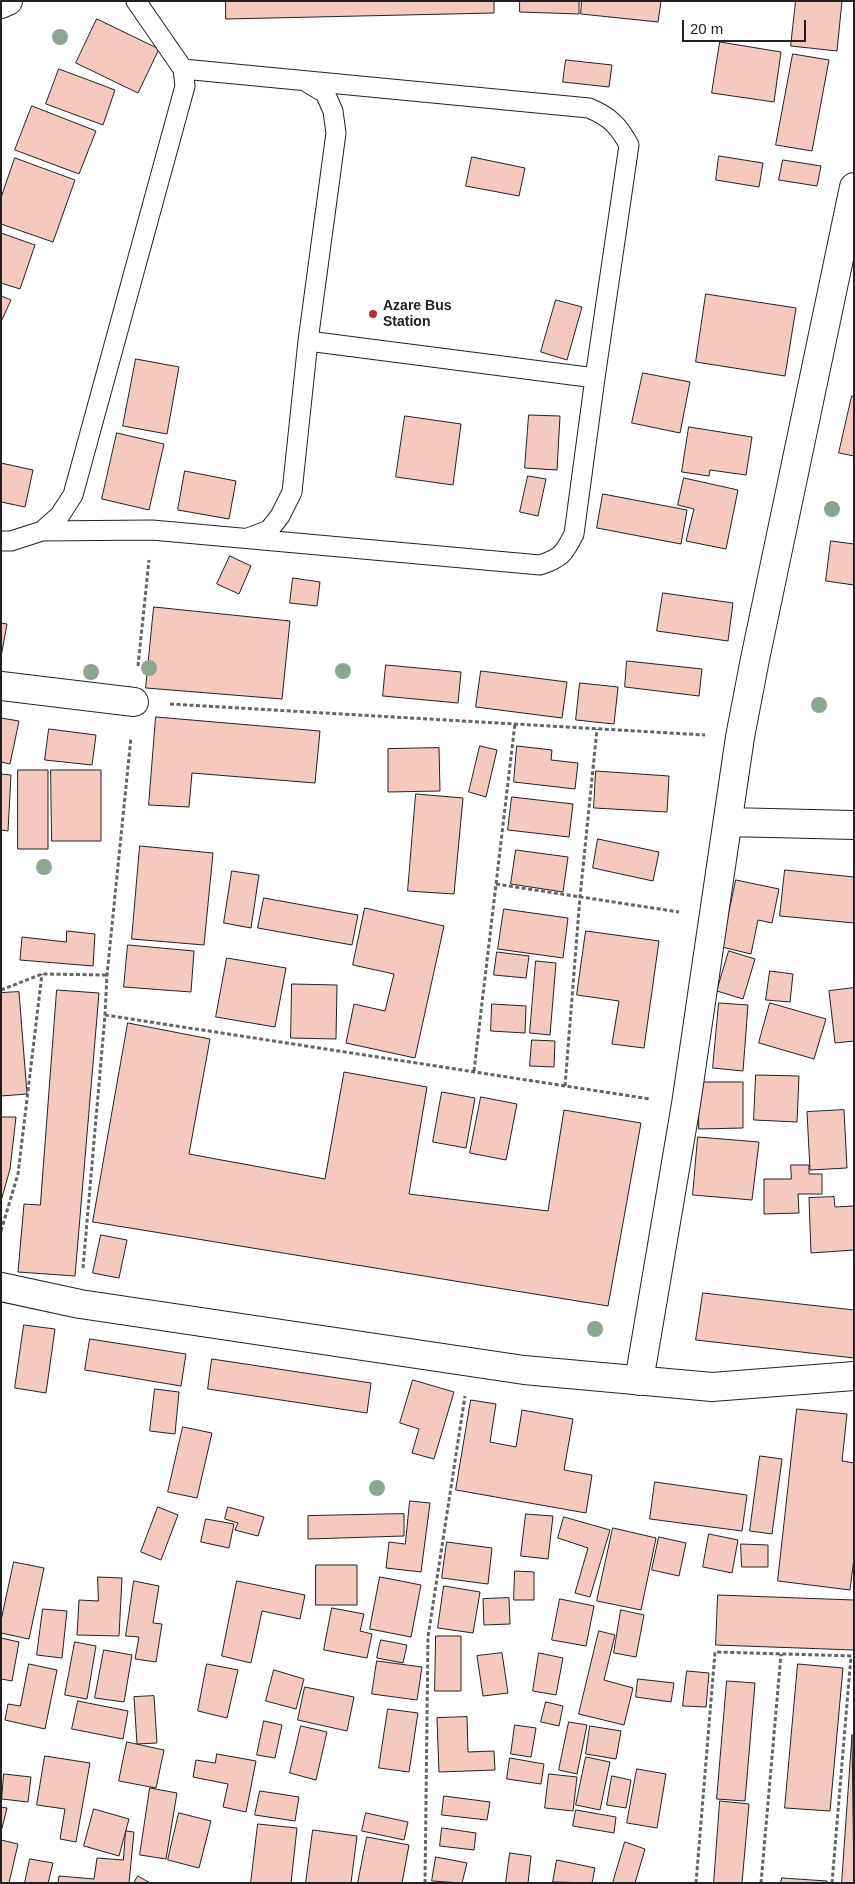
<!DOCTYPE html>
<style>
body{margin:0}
#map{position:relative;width:855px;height:1884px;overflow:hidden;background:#fff;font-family:Helvetica,sans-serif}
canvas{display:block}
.frame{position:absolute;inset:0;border:2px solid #222;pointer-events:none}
.scale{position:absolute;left:682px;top:20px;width:124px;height:22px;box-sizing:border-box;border:2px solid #222;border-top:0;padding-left:6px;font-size:15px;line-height:18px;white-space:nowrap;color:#222;-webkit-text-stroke:4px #fff;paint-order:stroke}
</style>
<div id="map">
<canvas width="855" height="1884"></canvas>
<div class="frame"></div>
<div class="scale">20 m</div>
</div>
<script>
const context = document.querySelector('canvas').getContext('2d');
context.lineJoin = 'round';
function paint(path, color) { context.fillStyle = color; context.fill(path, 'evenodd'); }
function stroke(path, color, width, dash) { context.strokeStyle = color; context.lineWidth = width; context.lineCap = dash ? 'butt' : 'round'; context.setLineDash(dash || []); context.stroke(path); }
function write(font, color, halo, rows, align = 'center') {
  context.font = font + ' Helvetica,sans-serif'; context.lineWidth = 4; context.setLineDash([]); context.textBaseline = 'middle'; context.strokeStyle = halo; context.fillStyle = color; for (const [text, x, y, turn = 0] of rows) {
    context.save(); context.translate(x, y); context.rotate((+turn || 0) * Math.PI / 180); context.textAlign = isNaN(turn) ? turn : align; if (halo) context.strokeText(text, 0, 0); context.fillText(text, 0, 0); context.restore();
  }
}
const building = new Path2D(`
 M226 1H494V13L226 19Z
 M520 1H579V14L520 12Z
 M582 1H661L658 22 581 14Z
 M796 1H842L837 51 791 46Z
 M97 19 159 49 138 93 76 63Z
 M720 42 781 52 774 102 712 93Z
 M793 54 829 60 812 151 776 145Z
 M566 60 612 65 609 87 563 82Z
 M59 69 115 90 103 125 46 104Z
 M32 106 96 131 79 174 15 150Z
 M719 156 763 163 759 187 716 180Z
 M472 157 525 168 519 196 466 186Z
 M15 158 75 180 53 242 1 224V198Z
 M783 160 821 166 817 186 779 180Z
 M1 233 35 245 20 289 1 283Z
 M706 294 796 308 785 376 696 362Z
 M1 296 11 300 1 322Z
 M556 300 582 307 567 360 541 352Z
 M136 359 179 367 167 434 123 426Z
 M643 373 690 382 680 433 632 423Z
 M852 396H854V456L839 453Z
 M529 415 560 416 557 470 525 468Z
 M405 416 461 424 453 485 396 477Z
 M689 427 752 437 746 475 710 470 709 476 682 472Z
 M117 433 164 444 149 510 102 499Z
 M1 463 33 470 25 507 1 502Z
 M185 471 236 481 229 519 178 510Z
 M528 476 546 479 538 516 520 512Z
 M684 478 738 490 726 549 686 541 694 509 678 505Z
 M603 494 687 510 681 544 597 528Z
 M831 541 854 544V585L826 581Z
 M230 556 251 566 239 594 217 584Z
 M293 578 320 582 317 606 290 603Z
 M663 593 733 603 728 641 657 631Z
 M154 607 290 621 282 699 146 688Z
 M1 623 7 624 1 657Z
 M627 661 702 669 699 696 625 687Z
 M386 665 461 672 458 703 383 696Z
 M481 671 567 682 562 718 476 707Z
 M580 683 618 687 614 724 576 720Z
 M156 717 320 731 315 783 192 773 189 807 149 805Z
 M1 718 19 721 10 764 1 762Z
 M49 729 96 735 92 765 45 760Z
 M480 746 497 750 486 797 469 792Z
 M517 746 552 750 551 760 578 763 575 789 514 782Z
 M439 748 440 791 388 792V749Z
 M18 770H48V849H18Z
 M51 770H101V841H52Z
 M596 771 669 776 667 812 594 808Z
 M1 774 11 775 8 831 1 830Z
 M416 794 463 798 454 894 408 891Z
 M512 797 573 804 569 837 508 830Z
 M598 839 659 852 653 881 593 868Z
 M140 846 213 853 204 945 132 939Z
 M516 850 568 857 563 892 511 884Z
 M785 870 854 877V923L780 916Z
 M232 871 259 875 251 928 224 923Z
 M736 880 779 889 772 923 758 920 751 954 722 947Z
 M264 898 358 915 352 945 258 928Z
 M365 908 444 926 415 1058 346 1043 354 1004 385 1011 394 974 353 965Z
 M504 909 568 918 563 958 498 949Z
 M67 931 95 934 93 966 20 960 22 937 66 942Z
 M586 931 659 941 644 1048 612 1044 619 1001 577 995Z
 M128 945 194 951 191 992 124 987Z
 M729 951 755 959 743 999 717 991Z
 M497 952 529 956 526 978 494 975Z
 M227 958 286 968 275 1027 216 1017Z
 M536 961 556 963 550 1035 530 1033Z
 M770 971 793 974 790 1002 766 1000Z
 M292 984 337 985 336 1039 291 1038Z
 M854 988V1041L835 1043 829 991Z
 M57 990 99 993 75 1276 18 1272 24 1204 40 1205Z
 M19 992 27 1094 1 1096V993Z
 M719 1003 748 1005 743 1071 713 1068Z
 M770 1003 826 1019 814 1059 759 1043Z
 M492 1004 526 1006 525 1033 491 1031Z
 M128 1023 210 1039 189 1154 325 1179 344 1072 427 1087 409 1194 548 1211 564 1110 641 1123 608 1306 93 1222Z
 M532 1040 555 1041 554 1067 530 1066Z
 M756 1075 799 1076 797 1122 754 1120Z
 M699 1082H743V1128L699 1129Z
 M442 1092 475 1098 466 1148 433 1142Z
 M481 1097 517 1104 506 1160 470 1153Z
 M844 1110 847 1168 810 1170 807 1112Z
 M1 1117H16L10 1169 1 1201Z
 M698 1137 759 1142 752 1200 693 1195Z
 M791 1165H809V1174H822V1194H798L799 1213 764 1214V1179H791Z
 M834 1197 835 1207 854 1206V1250L811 1253 809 1198Z
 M101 1235 127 1240 119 1278 93 1273Z
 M703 1293 854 1310V1358L696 1340Z
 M24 1325 55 1329 46 1393 15 1388Z
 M90 1339 186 1354 181 1386 85 1370Z
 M212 1359 371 1383 367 1413 208 1389Z
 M413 1380 454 1392 434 1459 412 1453 419 1429 400 1423Z
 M155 1389 179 1392 175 1434 150 1431Z
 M471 1400 496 1404 490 1442 516 1447 522 1410 573 1419 564 1470 592 1475 586 1513 456 1490Z
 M797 1409 847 1414 842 1461 854 1463V1558L850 1590 778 1581Z
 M183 1427 212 1433 197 1498 168 1492Z
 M760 1456 782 1459 772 1534 750 1531Z
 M655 1482 747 1495 742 1531 650 1519Z
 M410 1501 430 1503 421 1572 386 1568 389 1542 405 1544Z
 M158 1507 178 1515 161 1560 141 1552Z
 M228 1507 264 1517 258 1536 235 1530 238 1523 225 1519Z
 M404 1514V1536L308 1539V1516Z
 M526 1514 553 1516 548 1559 521 1556Z
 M564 1517 610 1530 590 1597 575 1593 588 1548 558 1538Z
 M206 1519 234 1524 229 1548 201 1542Z
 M613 1528 656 1538 641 1610 597 1601Z
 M709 1534 738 1540 732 1573 703 1567Z
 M659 1537 686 1543 679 1576 652 1570Z
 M447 1542 492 1548 488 1584 442 1578Z
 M741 1544 768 1545V1567H742Z
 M14 1562 44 1568 29 1639 1 1633V1621Z
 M316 1565H357V1605H316Z
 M515 1571 534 1572V1600H514Z
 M98 1577 122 1578 119 1636 77 1635 79 1600 98 1601Z
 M380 1577 421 1585 411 1637 370 1629Z
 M134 1581 159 1586 153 1623 162 1624 156 1662 135 1659 139 1637 126 1636Z
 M237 1581 305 1595 300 1619 262 1611 251 1663 222 1656Z
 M444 1586 480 1592 473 1633 438 1628Z
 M718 1595 854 1600V1650L716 1645Z
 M509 1598 510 1624 484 1625 483 1599Z
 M560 1599 594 1606 586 1646 552 1640Z
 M332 1608 364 1614 360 1631 372 1634 367 1658 324 1650Z
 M43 1609 67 1611 62 1658 37 1655Z
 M621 1610 644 1615 636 1657 614 1653Z
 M599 1631 615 1635 604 1680 633 1688 624 1725 579 1714Z
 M436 1636H461V1691H435Z
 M1 1638 19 1642 12 1681 1 1679Z
 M381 1640 407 1645 403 1663 377 1658Z
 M75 1642 96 1646 87 1699 65 1695Z
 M104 1650 132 1655 124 1702 95 1698Z
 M502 1653 508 1693 483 1696 477 1656Z
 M539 1653 563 1658 556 1695 533 1691Z
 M377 1661 422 1667 417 1700 372 1694Z
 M29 1664 57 1670 45 1729 5 1720 8 1704 20 1706Z
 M207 1664 238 1670 227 1718 198 1711Z
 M798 1664 843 1668 830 1811 785 1808Z
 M274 1670 304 1679 296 1709 266 1701Z
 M687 1671 709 1673 706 1707 683 1706Z
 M638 1679 674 1683 671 1702 636 1697Z
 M727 1681 755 1683 745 1801 717 1799Z
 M305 1687 354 1697 347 1731 298 1720Z
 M154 1696 157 1743 137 1744 134 1697Z
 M78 1701 128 1711 123 1739 72 1729Z
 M546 1702 563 1706 559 1726 541 1722Z
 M388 1709 418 1713 409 1772 379 1768Z
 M467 1717 468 1752 494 1751 495 1770 439 1772 437 1718Z
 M264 1721 282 1725 275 1758 257 1755Z
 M569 1722 587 1725 577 1774 559 1770Z
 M515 1725 536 1728 531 1757 511 1754Z
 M301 1726 327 1732 316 1780 290 1773Z
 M590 1726 621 1731 616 1759 586 1754Z
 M852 1735 854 1883H842Z
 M127 1742 164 1750 156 1788 119 1781Z
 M217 1754 256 1761 246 1812 223 1807 228 1784 193 1777 196 1760 215 1763Z
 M45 1756 90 1763 76 1842 60 1839 65 1809 37 1805Z
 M586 1757 610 1762 600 1810 576 1805Z
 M510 1758 544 1764 541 1784 507 1779Z
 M637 1769 666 1774 657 1828 627 1823Z
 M4 1774 31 1777 28 1802 2 1799Z
 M549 1774 577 1777 573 1811 545 1808Z
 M612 1776 631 1780 626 1808 607 1805Z
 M150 1788 177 1793 166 1859 140 1855Z
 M260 1791 299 1797 295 1821 255 1815Z
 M444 1796 490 1802 487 1820 442 1815Z
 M720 1801 749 1804 742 1883H714Z
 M1 1807 7 1808 1 1832Z
 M94 1809 129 1819 119 1856 84 1846Z
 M576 1810 616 1817 614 1833 573 1826Z
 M179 1813 211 1821 199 1868 168 1860Z
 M366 1813 408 1822 404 1840 362 1831Z
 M258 1824 297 1828 291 1883H251Z
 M442 1828 476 1833 474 1850 440 1846Z
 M313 1830 357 1836 351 1883H306Z
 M126 1831 134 1832 129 1883H58L59 1876 94 1879 97 1858 123 1860Z
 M367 1837 409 1845 402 1883H358Z
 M1 1840 18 1844 9 1883H1Z
 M625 1842 645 1849 635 1883H613Z
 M510 1853 531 1856 528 1883H506Z
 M436 1857 467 1863 462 1883 432 1881Z
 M30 1859 53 1863 48 1883H25Z
 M557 1860 595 1868 592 1883 553 1882Z
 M138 1876 150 1883H134Z
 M782 1878 827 1881V1883H781Z`);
const path = new Path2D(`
 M138 666 149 560
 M170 704 705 735
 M496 884 679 912
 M1 990 42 974 107 975
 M105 1015 650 1099
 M474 1071 515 723
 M565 1086 580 897 597 729
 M1 1231 18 1174 42 974
 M83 1268 105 1015 107 975 131 737
 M425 1883 428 1637 465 1396
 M696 1883 715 1652 854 1656
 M761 1883 781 1654
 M832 1883 851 1656`);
const service = new Path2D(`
 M308 341 595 378
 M42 531 60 515 73 495 185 86 183 69 136 1
 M248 538 269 530 280 516 292 492 308 341 336 133 333 111 325 93 308 83
 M1 541H11L42 531 152 530 540 565C561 558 564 554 574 534L595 378 629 145C618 125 610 117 589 108L183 69`);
const minor = new Path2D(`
 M1 686 134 702
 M728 822 854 825
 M1 1287 80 1304 524 1370 712 1387 854 1376
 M639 1381 686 1104 740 737 755 659 854 187`);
const primary = new Path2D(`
 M1 4 8 1`);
const trees = [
 [60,37],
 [832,509],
 [149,668],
 [343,671],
 [91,672],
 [819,705],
 [44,867],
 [595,1329],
 [377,1488]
];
const markers = [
 [373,314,5,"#c62828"]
];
const poiNames = [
 ["Azare Bus",383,306],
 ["Station",383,322]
];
paint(building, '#f3c9c0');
stroke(building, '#222', 1);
stroke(service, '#222', 21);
stroke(minor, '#222', 30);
stroke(primary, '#222', 30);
stroke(path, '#646464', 3, [4, 2.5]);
stroke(service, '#fff', 19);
stroke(minor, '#fff', 28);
stroke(primary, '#fff', 28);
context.fillStyle = '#8da692';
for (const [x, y] of trees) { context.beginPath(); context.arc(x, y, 8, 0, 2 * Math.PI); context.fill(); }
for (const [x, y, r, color] of markers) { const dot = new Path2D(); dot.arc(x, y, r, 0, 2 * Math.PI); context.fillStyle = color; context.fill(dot); stroke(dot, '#fff', 2); }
write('bold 14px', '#222', '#fff', poiNames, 'left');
</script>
